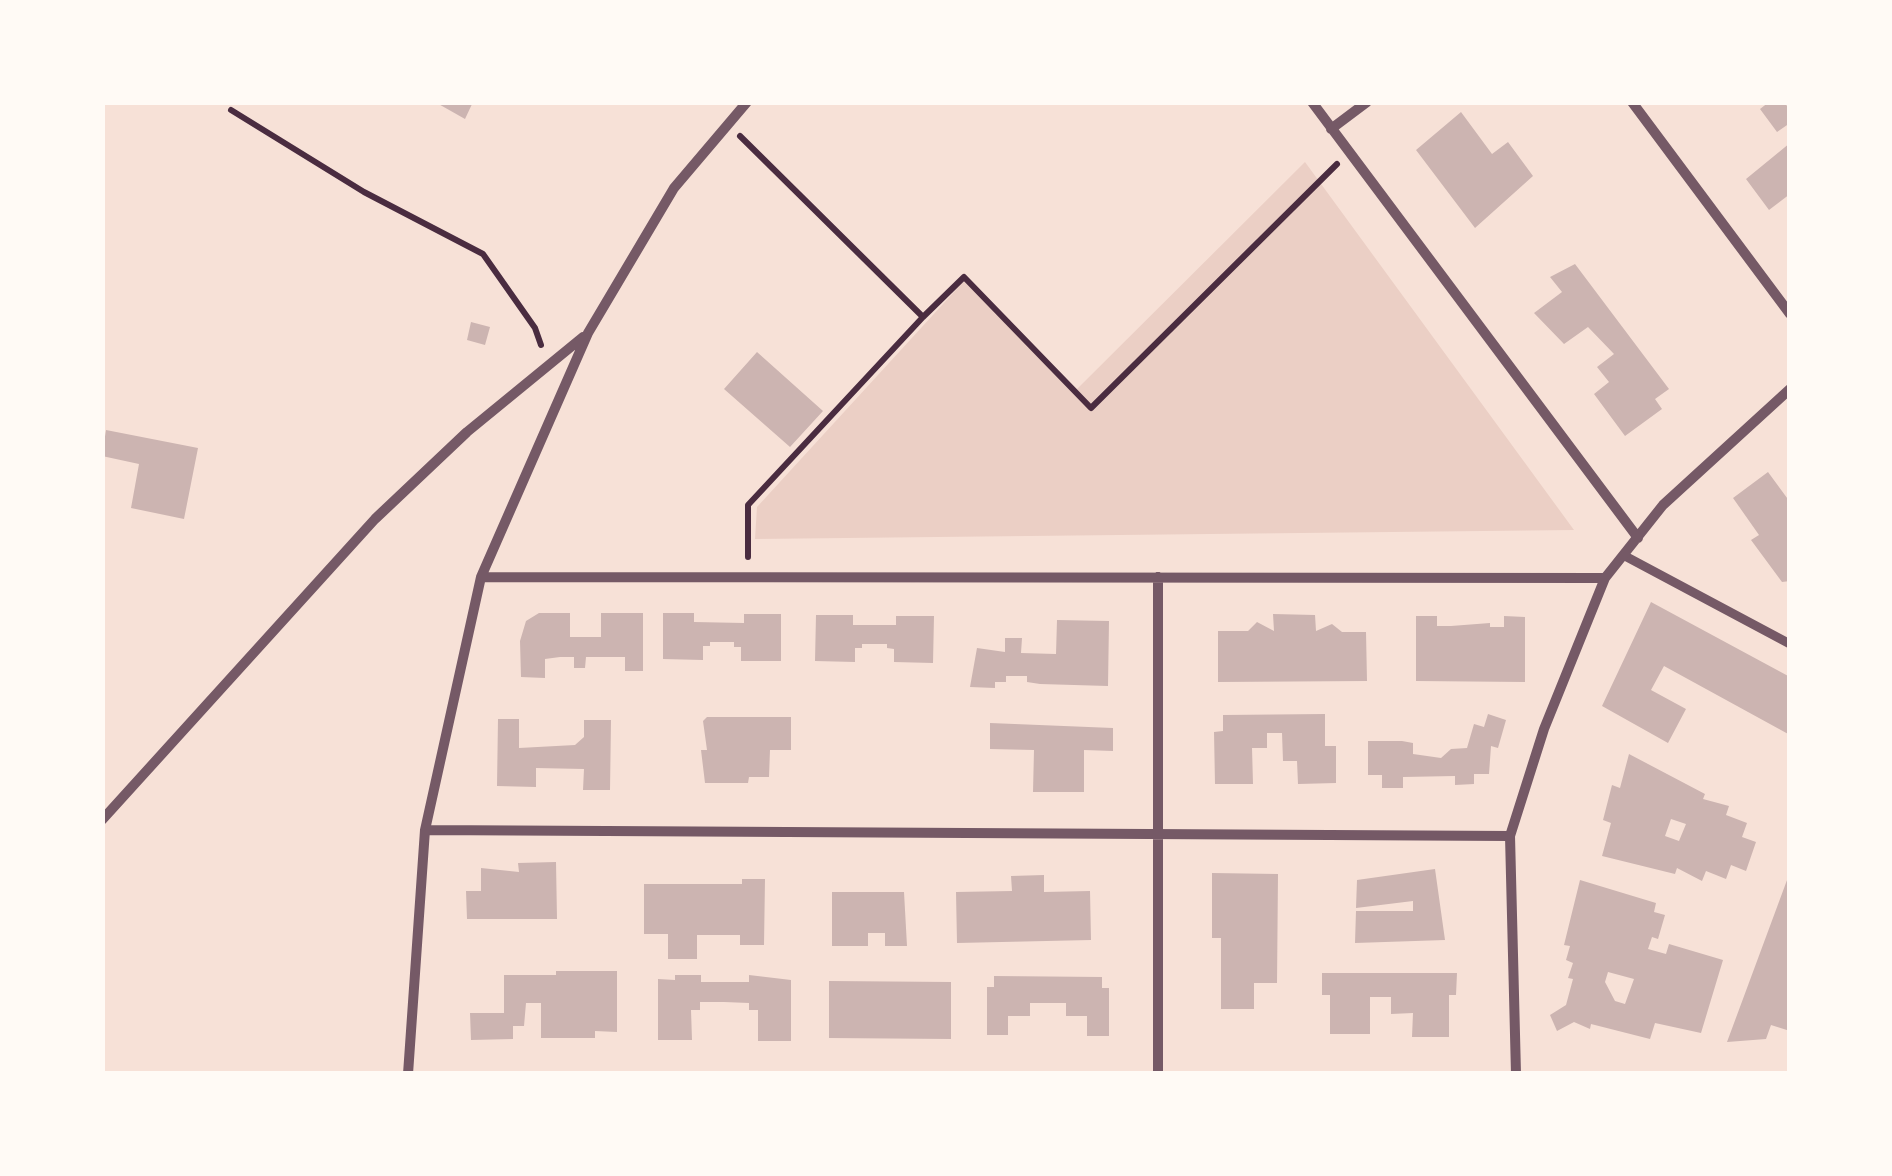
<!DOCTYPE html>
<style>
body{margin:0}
#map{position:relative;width:1892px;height:1176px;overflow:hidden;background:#f7e1d7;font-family:"Titillium Web",sans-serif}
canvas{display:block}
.frame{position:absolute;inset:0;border:105px solid #fffaf5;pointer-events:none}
</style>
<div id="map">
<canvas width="1892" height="1176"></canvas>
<div class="frame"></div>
</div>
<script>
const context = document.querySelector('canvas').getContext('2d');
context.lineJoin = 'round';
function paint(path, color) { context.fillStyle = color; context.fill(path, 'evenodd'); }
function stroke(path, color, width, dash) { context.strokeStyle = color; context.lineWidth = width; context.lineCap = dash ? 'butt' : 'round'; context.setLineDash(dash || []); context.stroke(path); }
const green = new Path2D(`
 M1305 162 1574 530 755 539 757 507 965 280 1077 389Z`);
const building = new Path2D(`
 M435 102H473L465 119Z
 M1769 102H1784L1790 110V123L1777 132 1760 109Z
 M1461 112 1492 154 1508 142 1533 176 1475 228 1416 150Z
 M1790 143V194L1769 210 1746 179Z
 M1575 264 1669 389 1655 399 1662 409 1625 436 1594 394 1609 382 1597 367 1614 354 1588 327 1564 344 1534 313 1562 292 1550 277Z
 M471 322 490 327 485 345 467 340Z
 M757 352 823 411 790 447 724 389Z
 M106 430 198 448 184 519 131 508 139 464 102 456Z
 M1768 472 1790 502V581L1782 582 1751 540 1759 535 1733 498Z
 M1651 602 1790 677V735L1664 666 1651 690 1686 709 1668 743 1602 706Z
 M539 613H570V637H601V613H643V671H625V657H586L585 668H574V657H560L545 659V678L521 677 520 641 526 621Z
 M663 613H694V622L744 623V614H781V661H741V647H734V642H710V646H703V660L663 659Z
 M1273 614 1315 615 1316 631 1332 624 1342 632H1366L1367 681 1218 682V631H1248L1257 622 1274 631Z
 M816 615H853V625H896V616H934L933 663 894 662V649L887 648V644H862V648H855V662L815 661Z
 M1416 616H1437V626H1451L1490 623V627H1504V616L1525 617V682L1416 681Z
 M1057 620 1109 621 1108 686 1040 684 1027 682V676H1006V682H995V688L970 687 977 648 1005 652V638H1022L1021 653 1056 654Z
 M1325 714V746H1336V783L1298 784 1297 761H1283L1282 733H1267V748H1252L1253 784H1215L1214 732 1223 731V715Z
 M1488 714 1506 720 1498 748 1491 746 1489 774H1474V784L1455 785V776L1403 777V788H1382V775H1368V741H1402L1413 743V754L1441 758 1451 749 1467 748 1474 724 1484 727Z
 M707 717H791V750H770L769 777H749L748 783H705L701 750H707L703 721Z
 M498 719H519V748L575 745 584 737V720H611L610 790H583L584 769 536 768V787L497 786Z
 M990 723 1113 728V751L1084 750V792H1033L1034 750 990 749Z
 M1629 754 1705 794 1703 799 1729 806 1726 815 1747 823 1742 837 1756 842 1746 871 1731 865 1726 879 1706 871 1702 881 1677 868 1675 874 1602 856 1611 823 1603 820 1612 785 1620 788ZM1671 819 1686 824 1679 841 1665 836Z
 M556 862 557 919H467L466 891H481V868L519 872 518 863Z
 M1435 869 1445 940 1355 943 1356 911H1413V901L1356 908 1357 880Z
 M1790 872V1031L1771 1025 1766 1039 1727 1042Z
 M1212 873 1278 874 1277 983H1254V1009H1221V938H1212Z
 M1044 875V892L1090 891 1091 940 957 943 956 892 1012 891 1011 876Z
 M742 879H765L764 945H740V935H697V959H668V934H644V884H742Z
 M1580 880 1656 903 1654 912 1665 915 1658 939 1652 937 1648 949 1666 954 1669 944 1723 960 1701 1033 1655 1023 1650 1039 1591 1024 1590 1029 1574 1022 1557 1031 1550 1015 1566 1005 1573 979 1568 978 1573 963 1566 960 1570 946 1564 945ZM1608 972 1634 979 1625 1004 1615 1001 1605 982Z
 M832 892H904L907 946H885V933H868V946H832Z
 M556 971H617V1032L595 1031V1038H541V1003H526L524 1026H513V1039L471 1040 470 1013H504V975H556Z
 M1322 973H1457L1456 995H1449V1037H1412L1413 1013 1391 1014V997H1370V1034H1330V995H1322Z
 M675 975H701V982H749V975L791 980V1041H758V1010H749V1003L724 1002H700V1010H691L692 1040H658V979L675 980Z
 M994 976 1102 977V988H1109V1036H1087V1016H1066V1003H1030V1016H1008V1035H987V987H994Z
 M829 981 951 982V1039L829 1038Z`);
const path = new Path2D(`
 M231 110 364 192 483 254 535 328 541 345
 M740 136 923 317 964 277 1091 408 1337 164
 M748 557V505L923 317`);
const pedestrian = new Path2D(`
 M1625 556 1790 644`);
const minor = new Path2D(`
 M1312 102 1638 538
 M1632 102 1790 314
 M1331 129 1367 102
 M481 577 1605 578
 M102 820 375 519 467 432 583 337
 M425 830 1510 836
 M408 1074 425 830 481 577 588 333 674 188 747 102
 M1158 1074V577
 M1516 1074 1510 836 1544 729 1605 578 1663 505 1790 389`);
paint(green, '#ebcfc5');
paint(building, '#ccb4b1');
stroke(path, '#4a2c40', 6);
stroke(pedestrian, '#755966', 9);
stroke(minor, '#755966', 10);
</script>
